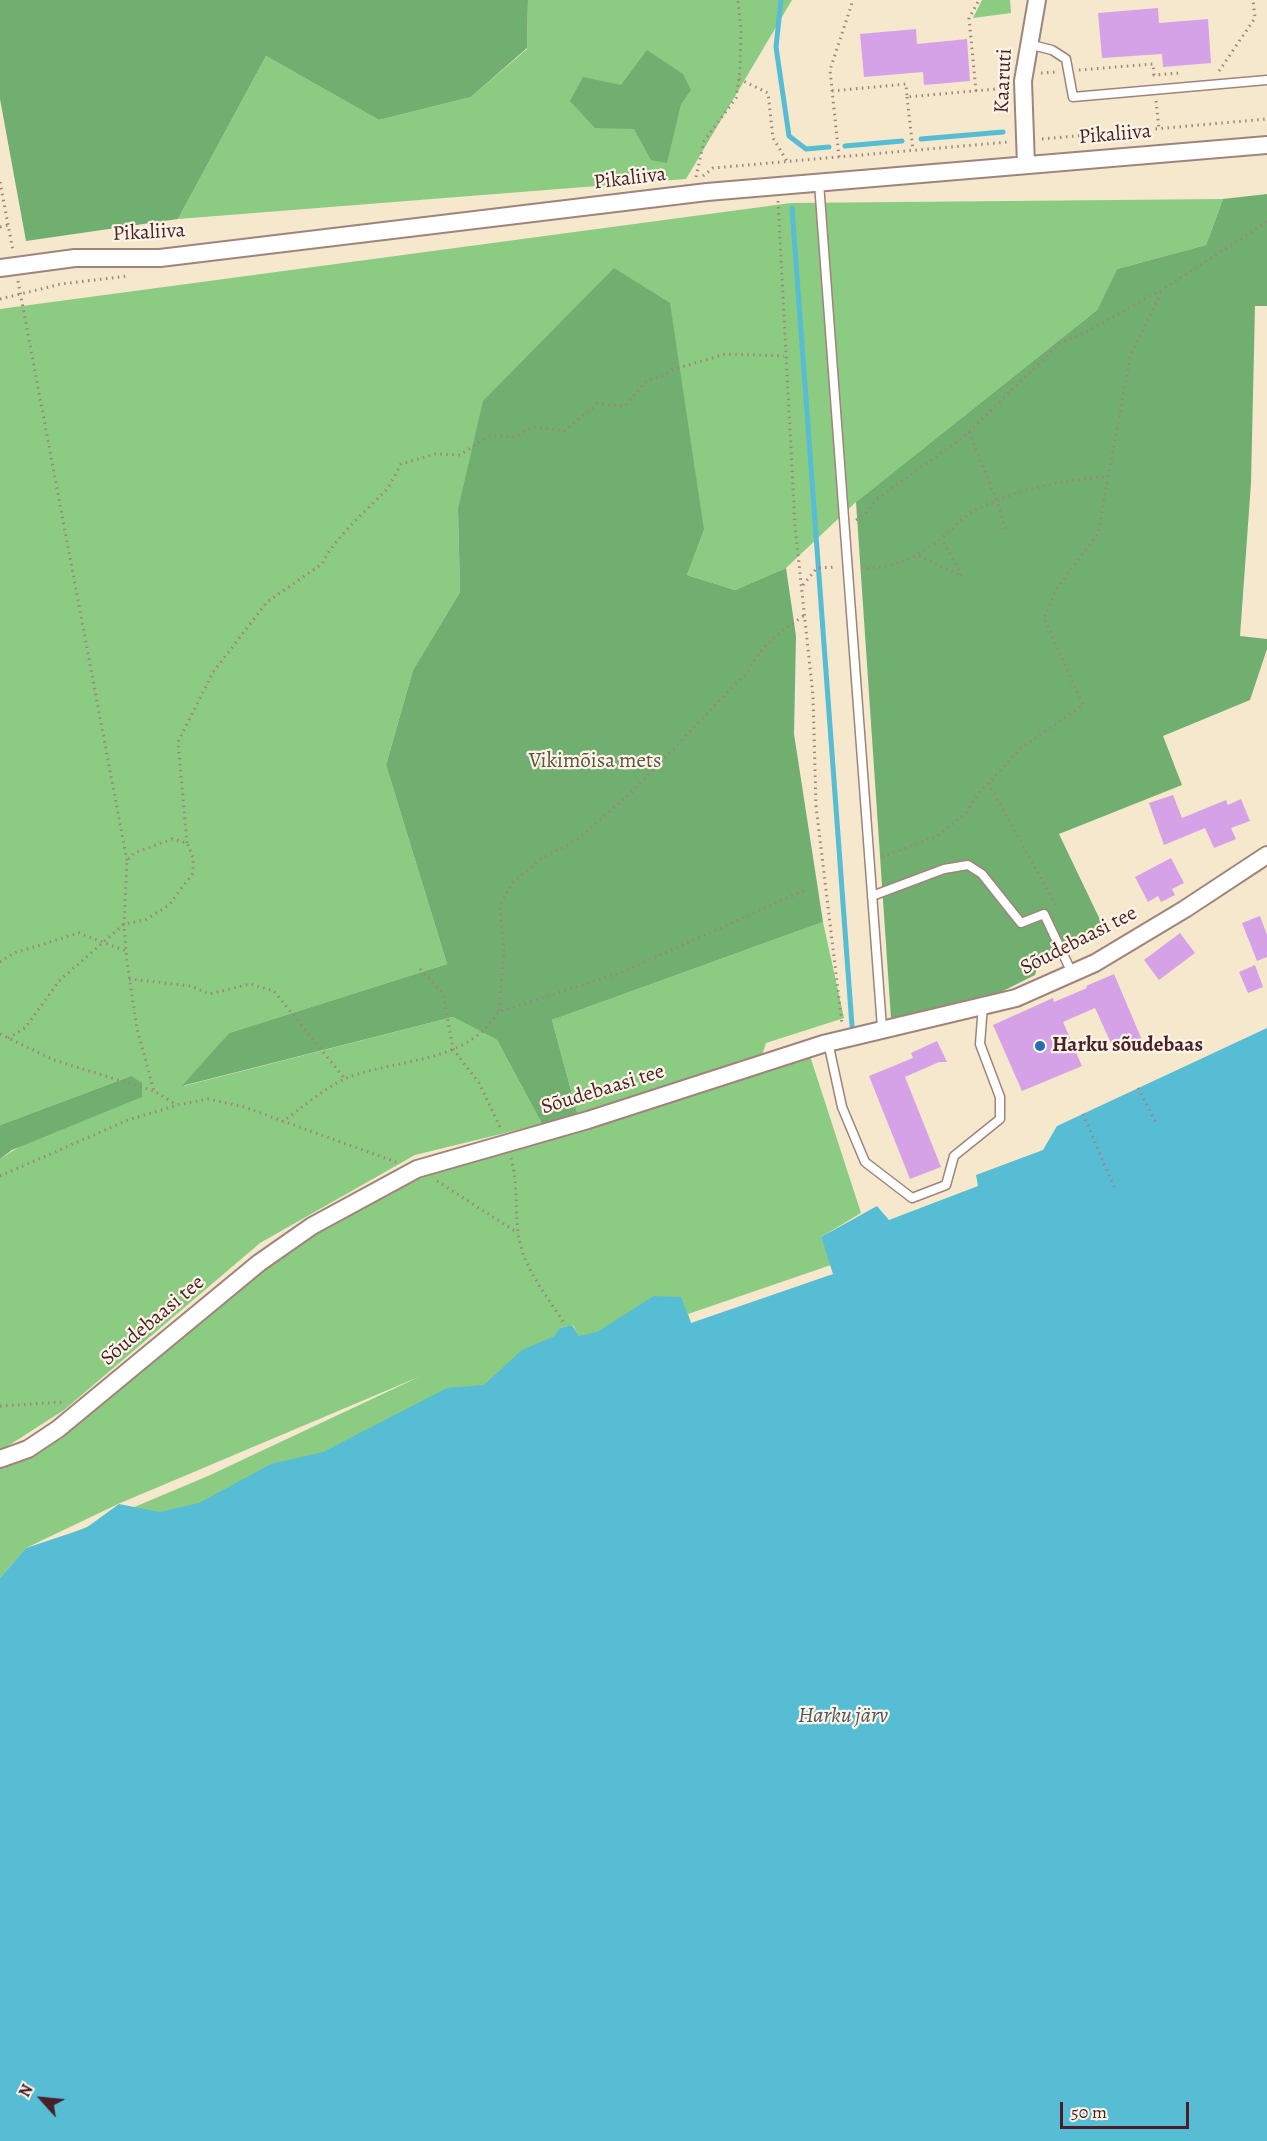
<!DOCTYPE html>
<meta charset="utf-8">
<style>
body{margin:0}
#map{position:relative;width:1267px;height:2141px;overflow:hidden;background:#f5e8cd;font-family:Alegreya,serif}
canvas{display:block}
.north{position:absolute;left:12px;top:2069px;width:60px;height:60px;-webkit-text-stroke:4px #fcf5e5;paint-order:stroke;rotate:297deg;font-size:16px;font-weight:700;line-height:24px;text-align:center;color:#4a1f2b}
.north::after{content:'';display:block;margin:auto;width:21px;height:27px;background:#4a1f2b;clip-path:polygon(50% 0,100% 100%,50% 72%,0 100%)}
.scale{position:absolute;left:1060px;top:2102px;width:129px;height:27px;box-sizing:border-box;border:3px solid #4a1f2b;border-top:0;padding-left:8px;font-size:18px;line-height:21px;white-space:nowrap;color:#4a1f2b;-webkit-text-stroke:4px #fcf5e5;paint-order:stroke}
</style>
<div id="map">
<canvas width="1267" height="2141"></canvas>
<div class="north">N</div>
<div class="scale">50 m</div>
</div>
<script>
const context = document.querySelector('canvas').getContext('2d');
context.lineJoin = 'round';
function paint(path, color) { context.fillStyle = color; context.fill(path, 'evenodd'); }
function stroke(path, color, width, dash) { context.strokeStyle = color; context.lineWidth = width; context.lineCap = dash ? 'butt' : 'round'; context.setLineDash(dash || []); context.stroke(path); }
function write(font, color, halo, rows, align = 'center') {
  context.font = font + ' Alegreya,serif'; context.lineWidth = 4.5; context.setLineDash([]); context.textBaseline = 'middle'; context.strokeStyle = halo; context.fillStyle = color; for (const [text, x, y, turn = 0] of rows) {
    context.save(); context.translate(x, y); context.rotate((+turn || 0) * Math.PI / 180); context.textAlign = isNaN(turn) ? turn : align; if (halo) context.strokeText(text, 0, 0); context.fillText(text, 0, 0); context.restore();
  }
}
const green = new Path2D(`
 M528 0H792L686 179 178 219 266 56 379 120 471 97 527 49Z
 M982 0H1010L1011 13 973 18Z
 M1223 199 1206 245 1117 269 1097 310 856 502 786 568 735 590 687 575 704 530 458 509 460 592 413 670 386 765 447 964 229 1033 184 1086 453 1017 497 1040 542 1124 415 1155 260 1243 64 1410 0 1451V1159L131 1076 0 1125V309L791 203Z
 M823 922 844 1018 766 1043 761 1058 578 1116 552 1020Z
 M810 1056 861 1213 821 1237 831 1265 688 1314 691 1323 579 1337 573 1325 560 1328V1416L32 1550 208 1476 421 1376 118 1504 26 1548 0 1578V1460L3 1469 80 1423 206 1313 315 1233 424 1176Z`);
const forest = new Path2D(`
 M0 0H528L527 48 471 97 379 120 266 56 178 219 26 241 0 99Z
 M647 50 683 74 691 90 681 104 667 163 651 160 634 129 595 128 570 101 583 77 621 85Z
 M1267 194V306H1255L1251 483 1240 636 1267 639V649L1250 700 1163 736 1182 785 1059 834 1103 926 1040 958 1035 975 1001 992 891 1018 856 502 1097 310 1117 269 1206 245 1223 199Z
 M614 268 670 303 704 530 687 575 735 590 786 568 796 636 794 734 823 922 552 1020 578 1116 542 1124 497 1040 453 1017 182 1086 229 1033 447 964 386 765 413 670 460 592 458 509 483 401Z
 M131 1076 142 1083V1097L12 1150 0 1159V1125Z`);
const water = new Path2D(`
 M1267 1028V2141H0V1578L26 1548 86 1528 119 1504 160 1512 199 1503 271 1464 323 1452 447 1388 484 1385 522 1350 555 1336 560 1328 572 1325 579 1336 597 1332 654 1296 681 1297 691 1323 833 1274 821 1237 877 1206 889 1220 978 1186 976 1175 1043 1150 1057 1126Z`);
const stream = new Path2D(`
 M781 0 776 47 789 136 806 149 829 147
 M921 139 1003 132
 M845 146 902 141
 M792 208 852 1026`);
const building = new Path2D(`
 M1158 8 1159 23 1208 19 1211 63 1163 67 1162 54 1102 58 1098 13Z
 M916 29 917 44 967 39 970 81 924 85 923 72 864 77 860 34Z
 M1173 795 1182 818 1226 800 1228 805 1241 799 1250 821 1231 828 1236 839 1214 848 1205 828 1164 845 1149 803Z
 M1171 858 1184 883 1172 889 1175 895 1161 902 1158 896 1148 902 1135 877Z
 M1260 916 1267 935V957L1257 961 1242 923Z
 M1180 933 1195 953 1159 980 1144 960Z
 M1255 965 1263 987 1248 993 1239 972Z
 M1114 974 1142 1040 1115 1052 1095 1008 1063 1022 1082 1066 1022 1091 993 1025 1053 998 1054 1002 1087 988 1086 986Z
 M937 1041 947 1062H939L905 1077 941 1167 910 1179 869 1076 913 1058 911 1053Z`);
const path = new Path2D(`
 M1079 70 1153 64 1154 75 1180 73
 M1219 71 1255 18 1253 0
 M1041 73 1055 72
 M739 79 768 93 773 138 787 161
 M832 91 906 84 907 97 1007 88
 M976 91 969 18 979 0
 M907 97 913 150
 M1156 101 1159 129
 M1042 139 1267 119
 M839 157 830 70 853 0
 M703 176 713 168 1008 142
 M696 177 704 141 736 98 740 70 741 29 738 0
 M0 182 13 251
 M778 201 795 526 813 696 816 806 842 1024
 M0 227 8 225
 M18 281 127 861
 M0 299 61 284 128 276
 M969 432 997 501 1007 533
 M856 520 865 514 877 499 966 435 1060 343 1086 332 1163 289 1267 222
 M919 556 962 576 942 539
 M861 568C893 569 920 557 944 536 953 529 962 518 972 512 1014 489 1061 480 1108 477L1131 354 1163 289
 M803 585 817 568 836 567
 M988 783 1056 905 1053 907
 M187 843 178 742 213 672 267 602 322 564C336 536 362 515 384 492 391 485 396 473 401 464L435 454 460 455 489 436 514 437 533 427 564 431 597 404 625 406 647 380 664 376 672 370 725 354 784 356
 M882 857 937 836 966 813 978 794 1021 748 1083 705 1044 618 1057 588 1098 534 1108 477
 M0 962 14 953 79 933 126 951
 M420 969 443 993 453 1049 479 1083 501 1129
 M129 979 191 986 209 994 250 984 274 991 345 1079
 M499 1011 504 951 500 905 513 882 541 859 578 839 634 790 749 670C762 644 781 631 805 615
 M0 1034 54 1060 154 1091
 M8 1038 25 1028 59 981 124 924 145 920 169 905 193 873V857L187 843 172 839 134 853 127 861 124 924 127 962 137 1029 154 1091 177 1105
 M1138 1088 1156 1123
 M1083 1114 1114 1187
 M282 1122C302 1108 325 1087 347 1078 398 1058 467 1064 498 1012L620 973 805 890
 M511 1158C518 1183 515 1206 518 1232 521 1265 547 1296 564 1323
 M0 1176 128 1120 177 1105 208 1099 244 1107 396 1162
 M437 1181 518 1233
 M0 1406 64 1402`);
const lane = new Path2D(`
 M1028 44 1052 50 1066 59 1073 97 1267 80
 M819 183 882 1028
 M872 896 944 869 968 865 982 874 1021 923 1044 914 1072 973
 M828 1042 842 1107 865 1162 912 1198 946 1185 954 1156 1000 1119V1097L980 1044 983 1005`);
const street = new Path2D(`
 M1026 165 1023 81 1037 0
 M0 268 75 258H160L707 192 1267 145
 M0 1459 28 1449 58 1429 259 1263 312 1226 417 1169 588 1120 823 1044 1016 998 1095 963 1185 909 1267 855`);
const markers = [
 [1040,1046,6,"#1f6fb2"]
];
const streetNames = [
 ["Kaaruti",1004,81,-87],
 ["Pikaliiva",1115,135,-5],
 ["Pikaliiva",630,179,-7],
 ["Pikaliiva",149,233,-3],
 ["Sõudebaasi tee",1079,941,-27],
 ["Sõudebaasi tee",603,1090,-17],
 ["Sõudebaasi tee",153,1321,-40]
];
const parkNames = [
 ["Vikimõisa mets",595,762]
];
const poiNames = [
 ["Harku sõudebaas",1052,1046]
];
const waterNames = [
 ["Harku järv",843,1717]
];
paint(green, '#8ccb82');
paint(forest, '#71af70');
paint(water, '#56bdd4');
stroke(stream, '#56bdd4', 5);
paint(building, '#d6a2e7');
stroke(lane, '#a0847c', 11);
stroke(street, '#a0847c', 20);
stroke(path, '#a0847c', 3, [1.5, 4.5]);
stroke(lane, '#fff', 8);
stroke(street, '#fff', 16);
for (const [x, y, r, color] of markers) { const dot = new Path2D(); dot.arc(x, y, r, 0, 2 * Math.PI); context.fillStyle = color; context.fill(dot); stroke(dot, '#fcf5e5', 2); }
write('21px', '#4a1f2b', '#fcf5e5', streetNames);
write('21px', '#5e5345', '#fcf5e5', parkNames);
write('bold 21px', '#4a1f2b', '#fcf5e5', poiNames, 'left');
write('italic 22px', '#4e5666', '#fcf5e5', waterNames);
</script>
